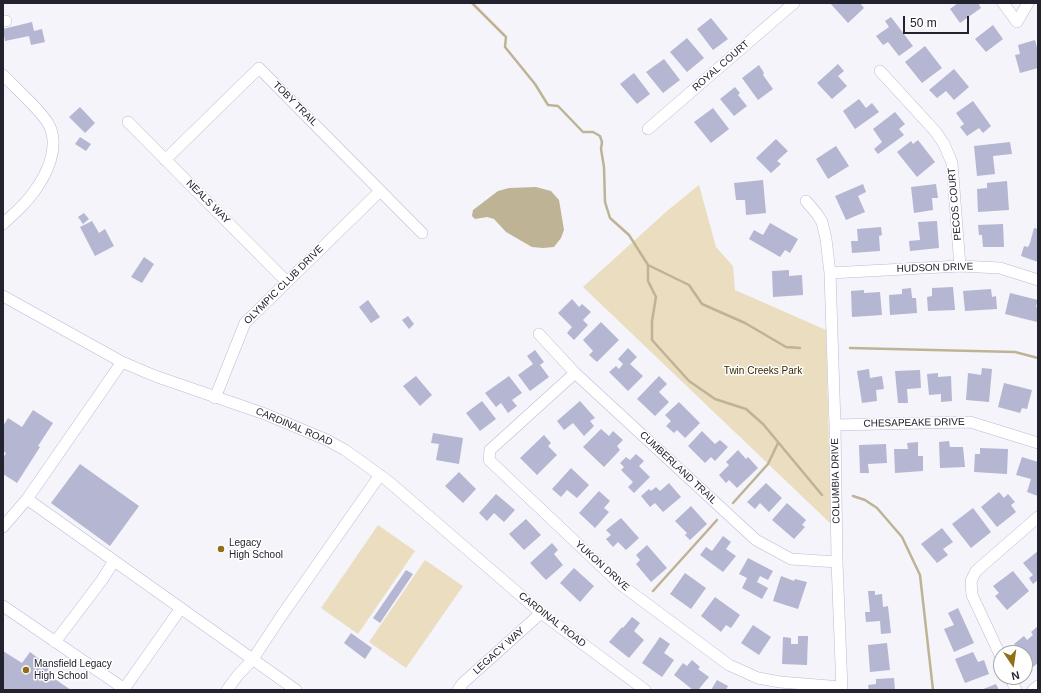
<!DOCTYPE html>
<style>
body{margin:0}
#map{position:relative;width:1041px;height:693px;overflow:hidden;background:#f4f4fa;font-family:Arial,sans-serif}
canvas{display:block}
.frame{position:absolute;inset:0;border:4px solid #22232e;pointer-events:none}
.north{position:absolute;left:993px;top:645px;width:40px;height:40px;box-sizing:border-box;background:#fff;border:1px solid #a7a7ab;border-radius:50%;rotate:167deg;font-size:11px;font-weight:700;line-height:16px;text-align:center;color:#22232e}
.north::after{content:'';display:block;margin:auto;width:14px;height:18px;background:#906f15;clip-path:polygon(50% 0,100% 100%,50% 72%,0 100%)}
.scale{position:absolute;left:903px;top:16px;width:66px;height:18px;box-sizing:border-box;border:2px solid #22232e;border-top:0;padding-left:5px;font-size:12px;line-height:14px;white-space:nowrap;color:#22232e;-webkit-text-stroke:3px #fff;paint-order:stroke}
</style>
<div id="map">
<canvas width="1041" height="693"></canvas>
<div class="frame"></div>
<div class="north">N</div>
<div class="scale">50 m</div>
</div>
<script>
const context = document.querySelector('canvas').getContext('2d');
context.lineJoin = 'round';
function paint(path, color) { context.fillStyle = color; context.fill(path, 'evenodd'); }
function stroke(path, color, width, dash) { context.strokeStyle = color; context.lineWidth = width; context.lineCap = dash ? 'butt' : 'round'; context.setLineDash(dash || []); context.stroke(path); }
function write(font, color, halo, rows, align = 'center') {
  context.font = font + ' Arial,sans-serif'; context.lineWidth = 3; context.setLineDash([]); context.textBaseline = 'middle'; context.strokeStyle = halo; context.fillStyle = color; for (const [text, x, y, turn = 0] of rows) {
    context.save(); context.translate(x, y); context.rotate((+turn || 0) * Math.PI / 180); context.textAlign = isNaN(turn) ? turn : align; if (halo) context.strokeText(text, 0, 0); context.fillText(text, 0, 0); context.restore();
  }
}
const green = new Path2D(`
 M699 185 716 247 733 266 735 290 826 330 831 524 583 287 667 211Z
 M378 525 415 551 358 634 321 608Z
 M425 560 463 586 406 668 369 642Z`);
const water = new Path2D(`
 M536 187 551 191 559 200 564 230 561 238 554 247 543 248 532 247 506 232 494 219 487 217 475 219 472 216 473 210 498 191 509 188Z`);
const stream = new Path2D(`
 M472 3 506 37 505 47 535 84 548 105 558 106 583 132H593L600 136 602 142 601 149 604 167 605 202 610 218 629 235 648 265V281L656 297 652 321V340L689 381 715 399 746 409 763 424 822 495
 M648 265 689 285 702 304 745 323 786 347 800 348
 M850 348 1015 352 1038 358
 M853 496 865 500 877 508 902 537 920 575 933 690
 M733 503 768 464 778 443
 M653 591 717 520`);
const building = new Path2D(`
 M830 3H860L864 8 848 23Z
 M958 3H978L981 8 960 23 950 9Z
 M891 17 913 46 899 56 888 42 883 45 876 36 889 27 885 21Z
 M711 18 728 39 713 50 697 29Z
 M32 22 34 31 42 29 45 42 31 45 29 36 5 41 3 29Z
 M993 25 1003 39 986 52 975 39Z
 M687 38 704 58 687 72 670 52Z
 M1035 40 1038 52V68L1020 73 1015 55 1020 54 1018 45Z
 M925 46 942 68 922 83 905 62Z
 M664 59 680 80 663 93 646 72Z
 M838 64 844 71 838 76 847 86 832 99 817 83Z
 M759 65 764 73 763 75 773 89 758 100 742 78Z
 M954 69 969 87 954 100 946 91 937 98 929 90Z
 M634 73 650 94 637 104 620 84Z
 M735 87 740 93 738 95 747 106 734 116 720 99Z
 M859 99 866 108 872 103 879 112 855 129 843 111Z
 M973 101 991 126 983 133 979 128 967 136 960 127 964 124 956 113Z
 M80 107 95 123 85 133 69 117Z
 M713 108 729 129 711 143 694 122Z
 M895 112 905 124 899 129 904 135 878 154 874 149 882 142 873 129Z
 M80 137 91 144 86 151 75 144Z
 M776 139 788 151 777 161 781 164 771 173 756 158Z
 M918 140 935 162 917 177 897 152 911 141 913 144Z
 M1010 142 1012 154 993 156 995 174 977 176 974 146Z
 M836 146 849 166 828 179 816 159Z
 M763 180 766 213 746 215 745 200H736L734 183Z
 M1007 181 1009 210 978 212 977 189 987 188V183Z
 M863 184 866 192 858 196 865 212 846 220 835 196Z
 M936 184 938 198H932L933 210 914 213 911 187Z
 M84 213 89 219 83 224 78 217Z
 M92 221 99 233 105 229 114 246 95 256 80 227Z
 M937 221 939 248 910 251 909 241 920 240 918 222Z
 M770 223 798 239 790 253 785 250 780 257 749 239 754 230 763 235Z
 M1003 224 1004 247H983L982 235H979L978 225Z
 M881 227 882 235 879 236 880 251 852 253 851 241H858L857 229Z
 M1034 228 1038 229V262L1021 256 1024 246 1028 247 1030 243Z
 M144 257 154 264 142 283 131 277Z
 M789 270V276L802 275 803 295 773 297 772 271Z
 M953 287 955 310 928 311 927 297 932 296V288Z
 M911 288 912 298H916L917 313 890 315 889 295 902 294V289Z
 M991 289 992 297 996 296 997 309 965 311 963 291Z
 M864 290V293L880 292 882 315 852 317 851 291Z
 M1010 293 1038 300 1036 307 1038 308 1037 322 1005 314Z
 M572 299 579 307 582 304 591 312 583 320 588 325 574 340 567 333 572 327 558 313Z
 M368 300 380 317 371 323 359 307Z
 M408 316 414 324 409 329 402 320Z
 M601 322 619 340 597 362 589 355 593 351 583 340Z
 M628 348 637 357 630 364 643 376 628 391 609 372 616 366 619 369 623 364 618 359Z
 M535 350 544 362 540 365 549 377 530 391 518 375 533 364 527 356Z
 M982 368 992 369 989 402 966 400 968 373 981 375Z
 M869 369 870 378 882 376 884 389 876 390 877 401 862 403 857 371Z
 M920 370 921 388 907 389 908 403H898L895 371Z
 M938 373V377L951 376 952 401 941 402V394L929 395 927 374Z
 M416 376 432 395 420 406 403 386Z
 M509 376 522 393 512 400 517 406 508 413 501 403 496 407 485 393Z
 M659 376 667 384 659 392 669 402 655 416 637 399Z
 M1004 383 1032 390 1027 409 1022 408 1020 413 998 407Z
 M482 401 496 419 480 431 466 413Z
 M580 401 595 418 590 421 594 426 584 436 573 423 564 430 557 421Z
 M679 402 700 423 685 438 677 430 674 433 666 426 671 421 665 415Z
 M33 410 53 423 38 446 40 447 17 483 3 474V458L6 453 3 451V426L8 418 22 427Z
 M601 429 609 436 613 431 623 440 617 446 620 450 604 467 583 447Z
 M702 431 715 444 720 440 728 447 715 461 711 457 705 463 688 446Z
 M433 433 463 438 459 464 436 460 439 444 431 443Z
 M544 435 551 443 548 446 557 455 537 475 520 458Z
 M949 441 950 447H963L965 467 940 468 939 442Z
 M918 442V456H923V471L895 473 894 449H908L907 443Z
 M886 444 887 463 868 464 869 473H860L859 445Z
 M980 448 1008 449 1007 474 974 472 975 454H980Z
 M738 450 746 459 748 457 758 468 737 488 729 480 726 483 719 475 729 465 726 462Z
 M636 454 644 461 639 466 650 477 634 493 628 487 633 482 621 470 624 467 620 463 626 457 630 460Z
 M1022 457 1038 462V496L1027 492 1031 479 1016 475Z
 M80 464 139 506 110 546 51 503Z
 M571 468 589 485 577 498 567 490 561 497 552 489Z
 M459 472 476 489 463 503 445 486Z
 M669 483 681 497 663 512 655 503 650 507 641 496 649 489 651 491 656 487 660 491Z
 M766 483 782 498 769 512 760 503 755 509 747 502Z
 M599 491 610 501 604 508 609 512 595 528 579 513Z
 M999 492 1004 498 1008 494 1015 502 1011 505 1016 512 997 527 981 507Z
 M496 494 515 510 504 522 494 513 487 521 479 513Z
 M787 503 806 520 802 525 805 527 794 539 772 520Z
 M691 506 707 524 690 540 685 535 687 533 675 521Z
 M973 508 991 532 971 548 952 524Z
 M621 518 639 538 626 550 618 542 613 547 606 539 611 535 606 530Z
 M526 519 541 535 524 550 509 534Z
 M942 528 953 542 943 549 948 555 937 563 921 544Z
 M723 536 731 542 726 549 736 556 723 572 700 555 706 547 712 551Z
 M552 543 558 550 554 554 563 565 546 580 530 563Z
 M647 545 667 568 651 582 636 564 640 560 636 555Z
 M1038 551V580L1033 584 1029 578 1033 575 1023 563Z
 M748 558 773 571 768 580 760 576 757 582 768 588 762 599 742 588 747 578 739 574Z
 M574 568 594 586 580 602 560 583Z
 M406 570 413 574 380 623 373 618Z
 M1013 571 1029 591 1007 610 995 596 999 593 993 586Z
 M685 573 706 588 691 609 670 594Z
 M781 576 794 581 795 579 807 582 798 609 773 601Z
 M868 591H875V595L882 594 883 607 888 606 891 633 881 634 880 621 866 622 865 612H870Z
 M715 597 740 615 731 628 726 625 721 632 701 616Z
 M958 608 974 643 954 652 944 629 954 625 948 613Z
 M632 617 640 623 634 631 644 640 629 658 609 642 622 627 623 628Z
 M753 625 771 637 759 655 741 643Z
 M1038 626V663L1033 667 1025 657V653H1022L1014 644 1024 636 1027 640 1033 635 1031 632Z
 M351 633 372 648 365 659 344 643Z
 M798 636H808L807 665 782 664 783 637 791 638V644H798Z
 M660 637 670 644 664 653 674 660 662 677 642 663Z
 M887 643 890 670 870 672 868 645Z
 M3 651 22 663 30 652 50 667 46 673 71 690H3Z
 M973 652 978 662 984 660 989 674 965 683 955 659Z
 M692 660 700 667 698 669 709 677 698 690H693L674 675 683 663 687 666Z
 M894 678 895 690H869L868 685 876 684V679Z
 M717 680 728 686 726 690H711Z
 M996 684 999 690H981Z`);
const minor = new Path2D(`
 M1003 3 1017 22 1028 3
 M3 21H6
 M880 71 935 131 944 144 952 163 960 266
 M3 75C15 88 41 110 49 125 60 147 47 175 33 193 25 205 13 214 3 224
 M128 122 287 282
 M648 129 794 3
 M165 160 259 68 422 233
 M806 201 817 214 822 222 826 239 830 273 835 425 837 562 842 690
 M830 273 960 266 1000 268 1038 280
 M3 296 122 362 155 376 265 414 327 440 345 450 388 481 541 613 645 690
 M539 334 575 373 756 540 791 559 837 562
 M575 373 490 450 489 460 620 584 729 665 758 678 780 682 842 687
 M215 398 245 323 380 191
 M835 425 970 422 1038 443
 M27 499 296 690
 M3 527 27 499 122 362
 M3 606 126 690
 M55 642 102 580 114 561
 M1001 657 972 595 971 581 976 571 1038 517
 M1010 677 1016 690
 M124 689 181 608
 M227 690 238 675 253 659 282 615 380 475
 M458 690 463 683 541 613
 M1033 690 1038 686`);
const markers = [
 [221,549,4,"#906f15"],
 [26,670,4,"#906f15"]
];
const streetNames = [
 ["ROYAL COURT",721,66,-41],
 ["TOBY TRAIL",295,104,45],
 ["NEALS WAY",208,202,45],
 ["PECOS COURT",955,204,-95],
 ["HUDSON DRIVE",935,268,-2],
 ["OLYMPIC CLUB DRIVE",284,285,-45],
 ["CHESAPEAKE DRIVE",914,423,-1],
 ["CARDINAL ROAD",294,427,23],
 ["CUMBERLAND TRAIL",678,468,43],
 ["COLUMBIA DRIVE",836,481,-91],
 ["YUKON DRIVE",602,566,42],
 ["CARDINAL ROAD",552,620,38],
 ["LEGACY WAY",499,651,-42]
];
const parkNames = [
 ["Twin Creeks Park",763,371]
];
const poiNames = [
 ["Legacy",229,543],
 ["High School",229,555],
 ["Mansfield Legacy",34,664],
 ["High School",34,676]
];
paint(green, '#eaddc0');
paint(water, '#bfb396');
stroke(stream, '#bfb396', 2.5);
paint(building, '#b4b6d2');
stroke(minor, '#babbd8', 12);
stroke(minor, '#fff', 11);
for (const [x, y, r, color] of markers) { const dot = new Path2D(); dot.arc(x, y, r, 0, 2 * Math.PI); context.fillStyle = color; context.fill(dot); stroke(dot, '#fff', 1.5); }
write('10px', '#22232e', '#fff', streetNames);
write('10px', '#362700', '#fff', parkNames);
write('10px', '#22232e', '#fff', poiNames, 'left');
</script>
